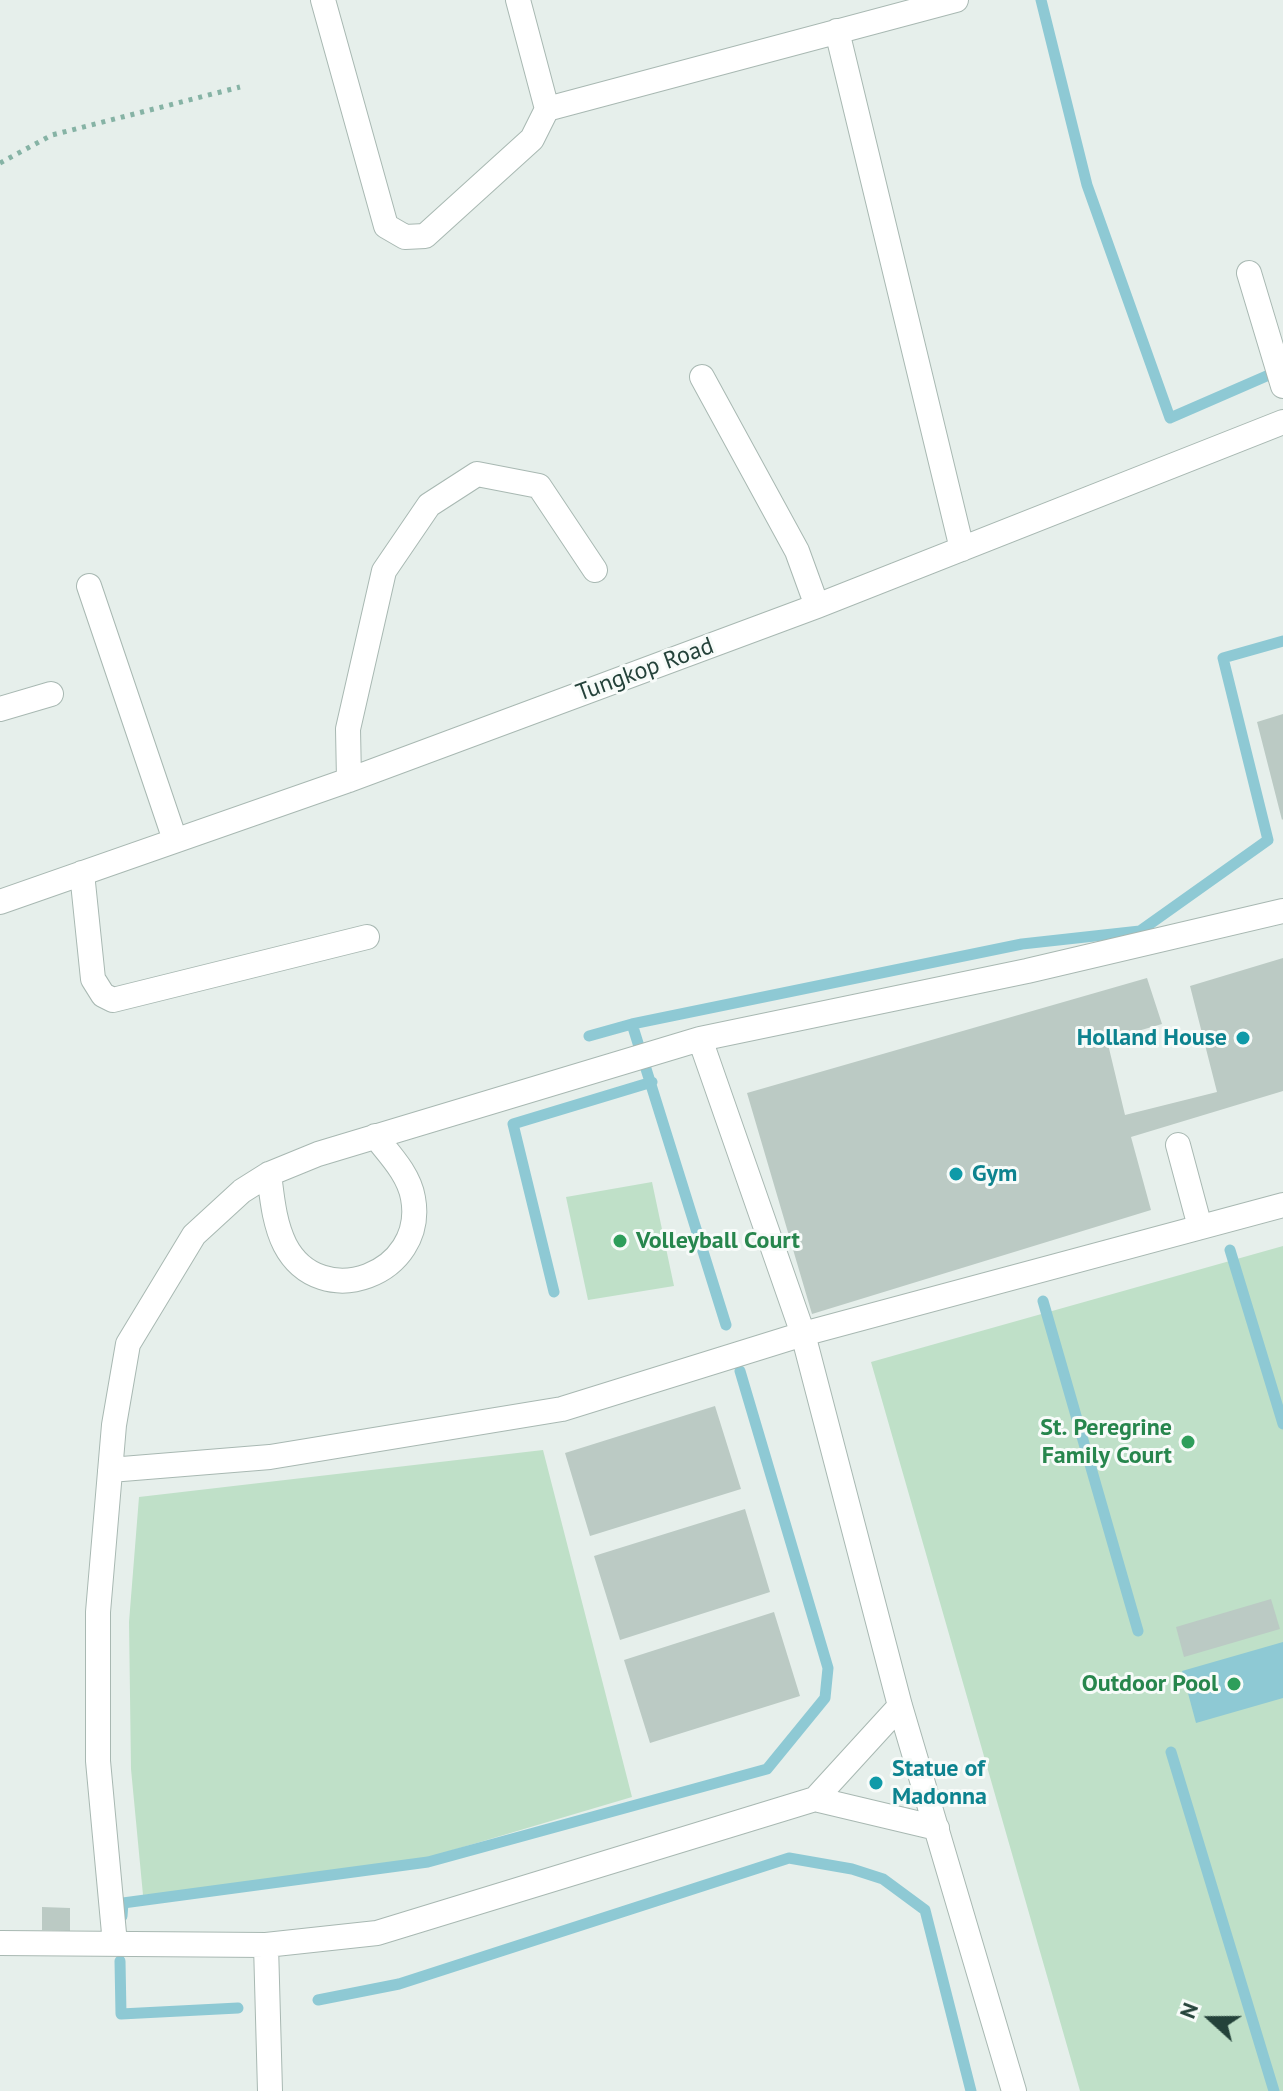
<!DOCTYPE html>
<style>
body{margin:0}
#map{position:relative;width:1283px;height:2091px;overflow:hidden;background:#e6efeb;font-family:"PT Sans",sans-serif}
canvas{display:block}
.north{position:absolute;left:1171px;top:1979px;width:80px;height:80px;-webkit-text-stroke:6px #f7fbf9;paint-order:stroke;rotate:291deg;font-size:22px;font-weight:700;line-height:32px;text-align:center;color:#24423a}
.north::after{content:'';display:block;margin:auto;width:28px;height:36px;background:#24423a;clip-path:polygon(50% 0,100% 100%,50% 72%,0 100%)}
</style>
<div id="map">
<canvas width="1283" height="2091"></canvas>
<div class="north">N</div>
</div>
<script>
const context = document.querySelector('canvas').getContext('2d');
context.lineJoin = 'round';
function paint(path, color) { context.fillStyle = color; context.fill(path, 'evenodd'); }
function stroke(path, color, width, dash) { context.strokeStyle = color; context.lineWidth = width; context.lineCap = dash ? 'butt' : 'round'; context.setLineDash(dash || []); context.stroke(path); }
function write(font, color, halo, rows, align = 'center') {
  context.font = font + ' "PT Sans",sans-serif'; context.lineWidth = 6; context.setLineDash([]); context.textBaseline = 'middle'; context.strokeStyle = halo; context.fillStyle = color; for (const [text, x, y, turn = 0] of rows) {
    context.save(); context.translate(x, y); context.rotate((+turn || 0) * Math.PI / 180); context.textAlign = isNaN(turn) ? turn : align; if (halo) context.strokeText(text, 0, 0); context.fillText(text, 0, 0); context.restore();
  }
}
const green = new Path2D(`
 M652 1182 674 1286 588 1300 566 1197Z
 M1283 1246V2091H1080L871 1362Z
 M543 1450 632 1797 399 1866 292 1885 143 1895 131 1769 129 1622 139 1497Z`);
const water = new Path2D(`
 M1283 1642V1698L1196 1723 1182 1671Z`);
const stream = new Path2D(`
 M1041 0 1087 185 1170 418 1278 371
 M632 1024 726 1325
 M589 1036 632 1024 1022 944 1140 931 1268 840 1223 658 1283 641
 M1230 1250 1283 1424
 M554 1292 513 1124 652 1082
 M1043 1301 1138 1631
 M1171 1752 1274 2091
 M122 1916 123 1903 428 1862 767 1769 825 1698 828 1668 740 1371
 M120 1961 121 2014 238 2008
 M318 2000 399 1984 789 1858 852 1869 883 1879 925 1910 971 2091`);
const building = new Path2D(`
 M1283 714V819L1282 820 1257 722Z
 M1283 958V1091L1131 1137 1151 1210 812 1314 747 1093 1147 978 1162 1024 1107 1040 1125 1115 1217 1092 1190 986Z
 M715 1406 741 1489 590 1536 565 1453Z
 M745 1509 770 1592 620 1640 594 1556Z
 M1271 1599 1280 1629 1184 1657 1176 1627Z
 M774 1612 800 1696 650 1743 624 1660Z
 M42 1907 70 1908V1931L42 1930Z`);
const path = new Path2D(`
 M0 163 52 135 240 87`);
const minor = new Path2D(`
 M323 0 386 226 405 237 425 236 532 139 547 109 956 0
 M518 0 547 109
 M837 31 962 549
 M1249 273 1283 386
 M702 377 797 551 817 606
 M89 586 175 840
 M0 709 51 694
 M349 780 348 729 384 571 429 505 477 474 539 486 595 570
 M82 873 93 979 103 995 113 1000 367 937
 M0 902 349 780 817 606 1283 422
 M700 1039 803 1334 900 1706 1014 2091
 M1178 1145 1200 1227
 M269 1174C272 1197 274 1223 285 1245 321 1314 427 1274 413 1198 409 1174 389 1154 375 1136
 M110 1470 270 1457 562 1409 803 1334 1283 1205
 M900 1706 815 1799 937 1828
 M0 1943 266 1945 377 1933 815 1799
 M115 1944 98 1761V1612L114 1425 128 1344 194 1235 242 1191 269 1174 318 1154 700 1039 1027 971 1283 911
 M266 1945 270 2091`);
const markers = [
 [1243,1038,8,"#0f9aa8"],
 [956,1174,8,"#0f9aa8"],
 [620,1241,8,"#2e9e5b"],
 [1188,1442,8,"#2e9e5b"],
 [1234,1684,8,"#2e9e5b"],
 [876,1783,8,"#0f9aa8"]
];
const streetNames = [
 ["Tungkop Road",645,670,-20]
];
const cultureNames = [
 ["Holland House",1227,1038,"right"],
 ["Gym",972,1174],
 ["Statue of",892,1769],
 ["Madonna",892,1797]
];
const leisureNames = [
 ["Volleyball Court",636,1241,"left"],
 ["St. Peregrine",1172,1428],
 ["Family Court",1172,1456],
 ["Outdoor Pool",1218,1684]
];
paint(green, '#bfe0c8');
paint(water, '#8ec9d4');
stroke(stream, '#8ec9d4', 11);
paint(building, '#bbcac4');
stroke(minor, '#a8b8b2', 26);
stroke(path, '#86b3a5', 5, [4, 6]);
stroke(minor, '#fff', 24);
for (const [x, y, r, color] of markers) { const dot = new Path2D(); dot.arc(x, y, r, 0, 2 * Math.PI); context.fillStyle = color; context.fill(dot); stroke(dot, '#f7fbf9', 3); }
write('24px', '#24423a', '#f7fbf9', streetNames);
write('bold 24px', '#0d838f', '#f7fbf9', cultureNames, 'left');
write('bold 24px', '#27864d', '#f7fbf9', leisureNames, 'right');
</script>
